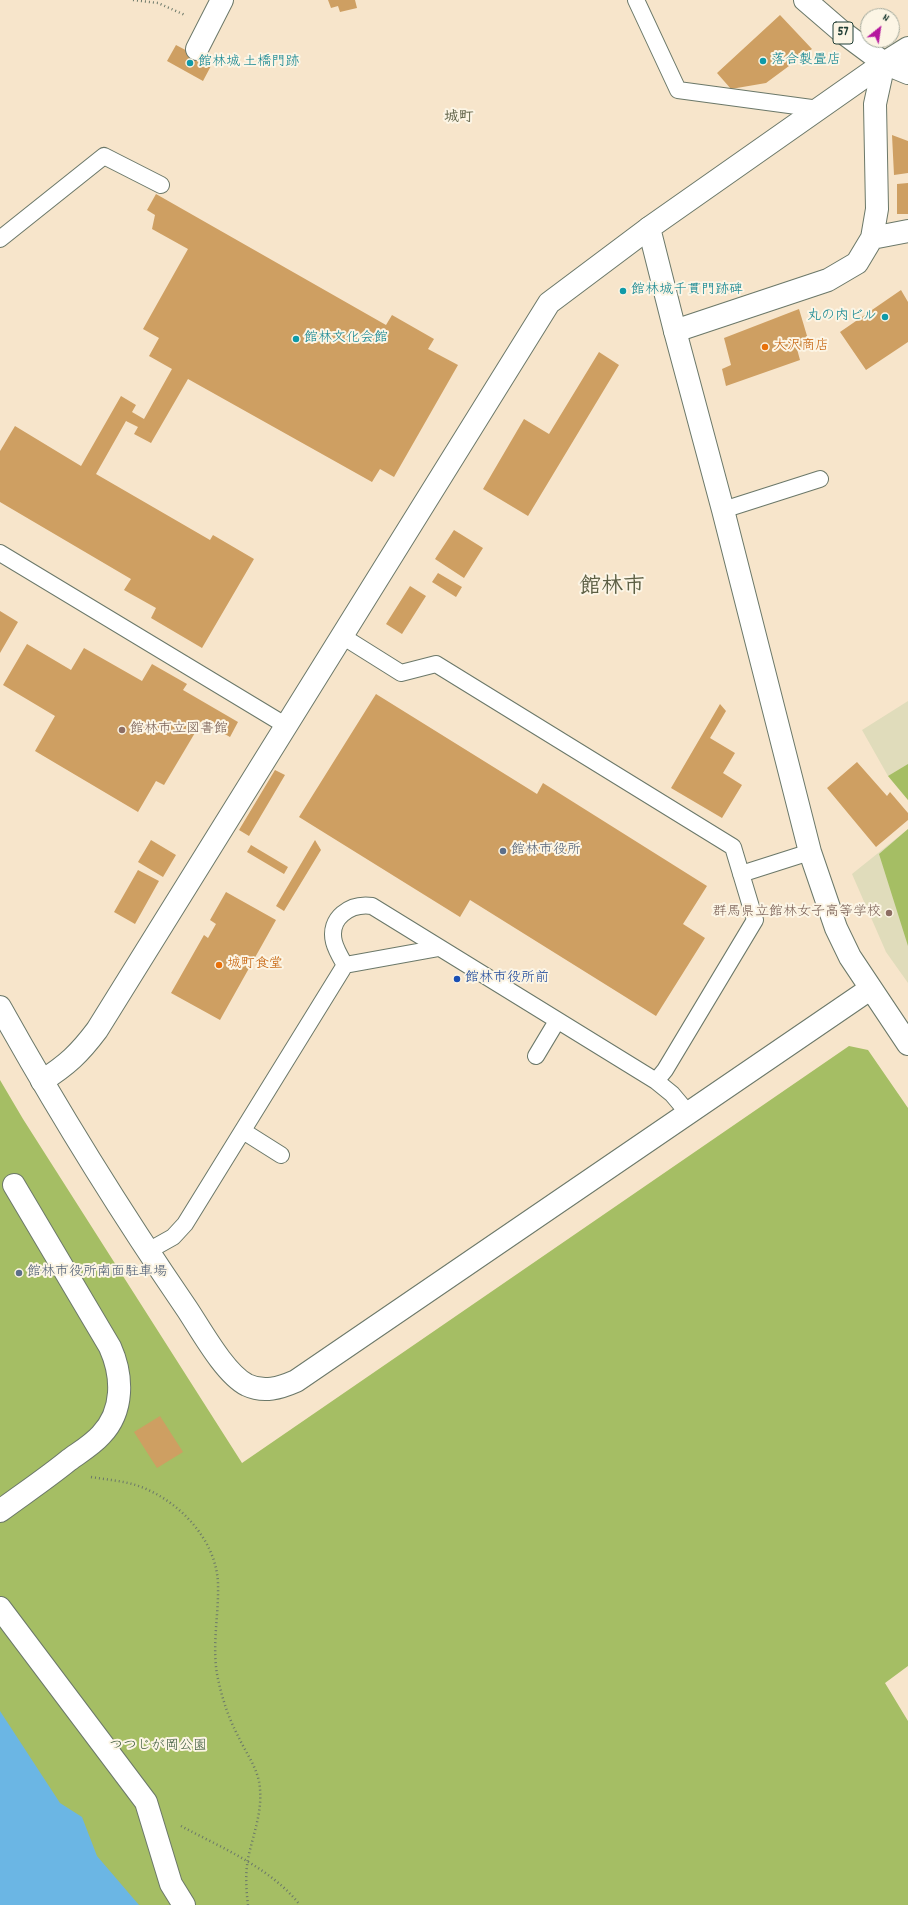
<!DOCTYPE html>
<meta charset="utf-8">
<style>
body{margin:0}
#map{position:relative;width:908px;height:1905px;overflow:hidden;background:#f7e5cb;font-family:Dekko,sans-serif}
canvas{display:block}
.north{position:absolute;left:860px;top:8px;width:40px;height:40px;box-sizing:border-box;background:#fcf5e5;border:1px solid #a4ab9e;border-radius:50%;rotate:30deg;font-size:11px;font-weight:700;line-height:16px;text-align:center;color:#1f3d34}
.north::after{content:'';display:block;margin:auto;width:14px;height:18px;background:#b5179e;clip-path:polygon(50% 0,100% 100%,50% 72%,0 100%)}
</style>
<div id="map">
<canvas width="908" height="1905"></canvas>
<div class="north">N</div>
</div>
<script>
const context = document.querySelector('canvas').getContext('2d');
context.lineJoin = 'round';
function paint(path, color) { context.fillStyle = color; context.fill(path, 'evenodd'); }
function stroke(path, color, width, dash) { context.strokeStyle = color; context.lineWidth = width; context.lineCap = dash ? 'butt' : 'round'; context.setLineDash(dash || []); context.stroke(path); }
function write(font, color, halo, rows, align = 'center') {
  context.font = font + ' Dekko,"Klee One",sans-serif'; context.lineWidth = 4; context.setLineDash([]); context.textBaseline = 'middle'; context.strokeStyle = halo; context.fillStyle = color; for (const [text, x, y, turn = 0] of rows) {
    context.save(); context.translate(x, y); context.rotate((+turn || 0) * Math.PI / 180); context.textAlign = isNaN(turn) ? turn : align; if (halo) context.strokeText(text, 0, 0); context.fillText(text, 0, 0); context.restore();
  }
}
const built = new Path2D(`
 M908 701V800L888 776 862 730Z
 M908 829V983L886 952 852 874Z`);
const green = new Path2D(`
 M908 764V800L888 776Z
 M908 829V946L879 854Z
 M849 1046 868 1050 908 1108V1666L885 1683 908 1721V1905H0V1080L23 1119 242 1463Z`);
const water = new Path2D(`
 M0 1711 60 1803 82 1817 97 1856 139 1905H0Z`);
const building = new Path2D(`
 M328 0H355L357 8 340 12 338 6 331 8Z
 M780 15 812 49 766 83 731 89 717 73Z
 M176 45 212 64 203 81 167 61Z
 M892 135 908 141V173L894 175Z
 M908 183V214H897V184Z
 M156 194 386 325 392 315 434 339 428 349 458 365 394 477 380 469 372 482 188 379 151 443 134 434 138 427 126 421 96 474 210 540 213 535 254 559 202 648 151 618 156 608 124 590 131 579 0 502V451L15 426 81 466 121 396 136 405 132 412 144 419 172 369 149 356 159 338 143 329 188 249 152 229 155 215 147 210Z
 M901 290 908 302V342L866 370 840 332Z
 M799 309 810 346 797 349 800 360 726 386 722 369 731 365 724 338Z
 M599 352 619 365 528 516 483 489 524 419 549 434Z
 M454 530 483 548 464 578 435 559Z
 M438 573 462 587 456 597 432 582Z
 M410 586 426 596 402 634 386 624Z
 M0 611 18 622 0 653Z
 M27 644 71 670 84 648 142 681 152 664 187 684 183 690 238 722 230 737 202 721 164 785 156 781 138 812 35 751 55 716 3 685Z
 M376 694 537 794 543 783 707 886 683 924 705 938 656 1016 470 900 460 917 299 817Z
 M720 704 726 711 710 738 735 753 723 773 742 785 722 818 671 788Z
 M857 762 887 796 890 792 908 813V820L876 847 827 788Z
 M275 770 285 775 249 836 239 830Z
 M151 840 176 855 163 877 138 862Z
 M315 840 321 850 284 911 276 906Z
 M251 845 288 867 284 874 247 852Z
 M138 870 159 881 135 924 114 912Z
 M226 892 276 920 220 1020 171 993 204 935 208 938 216 924 210 920Z
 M160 1416 183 1452 157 1468 134 1432Z`);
const path = new Path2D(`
 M133 0 158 3 185 15
 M91 1477C109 1480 127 1481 144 1488 182 1504 216 1541 218 1583 219 1614 212 1643 217 1674 221 1695 228 1717 238 1736 246 1753 259 1770 260 1789 262 1812 254 1832 249 1854 245 1871 246 1888 248 1905
 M181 1826C222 1848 271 1868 300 1905`);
const service = new Path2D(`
 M636 0 678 90 819 109
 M0 239 104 156 161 185
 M723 510 820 479
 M0 553 285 725
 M342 636 401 673 436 664 733 847 755 920 665 1070 656 1081
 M741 874 810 852
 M345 965C341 958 336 950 334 942 328 918 350 903 372 906L656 1081 672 1094 688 1113
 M536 1056 557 1021
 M243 1131 281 1155
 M148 1251 173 1237 185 1224 345 965 439 948`);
const pedestrian = new Path2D(`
 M0 1511C23 1494 47 1478 69 1460 80 1452 92 1445 101 1435 124 1411 123 1376 110 1347L14 1185
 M0 1608 146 1802 171 1884 184 1905`);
const minor = new Path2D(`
 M197 49 222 0
 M872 238 908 231
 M675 331 828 280 857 263 872 238 877 209 875 104 884 63 908 48
 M42 1081C67 1065 79 1054 97 1030L549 303 649 228`);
const tertiary = new Path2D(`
 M884 63 649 228 675 331 723 510 810 852 836 928 850 957 908 1044
 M0 1007C58 1111 120 1211 187 1309 201 1330 225 1374 247 1385 264 1393 280 1388 296 1381L870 989`);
const primary = new Path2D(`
 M805 0 841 31 884 63 908 73`);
const markers = [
 [763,61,4,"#0f9aa8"],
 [190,63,4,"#0f9aa8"],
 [623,291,4,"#0f9aa8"],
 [885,317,4,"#0f9aa8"],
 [296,339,4,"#0f9aa8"],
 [765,347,4,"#e8710a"],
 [122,730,4,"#8d6e63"],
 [503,851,4,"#5c6f8a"],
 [889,913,4,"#8d6e63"],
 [219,965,4,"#e8710a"],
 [457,979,4,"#1a4fb4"],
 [19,1273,4,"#5c6f8a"]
];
const shields = [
 [843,33,20]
];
const shieldNames = [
 ["57",843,33]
];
const cultureNames = [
 ["落合製畳店",771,61],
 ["館林城 土橋門跡",198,63],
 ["館林城千貫門跡碑",631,291],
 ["丸の内ビル",877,317,"right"],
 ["館林文化会館",304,339]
];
const foodNames = [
 ["大沢商店",773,347],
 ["城町食堂",227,965]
];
const educationNames = [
 ["館林市立図書館",130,730],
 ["群馬県立館林女子高等学校",881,913,"right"]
];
const serviceNames = [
 ["館林市役所",511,851],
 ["館林市役所南面駐車場",27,1273]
];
const transitNames = [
 ["館林市役所前",465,979]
];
const parkNames = [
 ["つつじが岡公園",158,1747]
];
const neighbourhoodNames = [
 ["城町",459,119]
];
const townNames = [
 ["館林市",612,589]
];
paint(built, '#e0dcbb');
paint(green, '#a5be64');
paint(water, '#6bb6e4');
paint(building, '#ce9f62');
stroke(service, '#6b7869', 18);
stroke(pedestrian, '#6b7869', 24);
stroke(minor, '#6b7869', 24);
stroke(tertiary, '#6b7869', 24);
stroke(primary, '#6b7869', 24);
stroke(path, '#6b7869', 2.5, [1, 3]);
stroke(service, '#fff', 16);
stroke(pedestrian, '#fff', 22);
stroke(minor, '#fff', 22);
stroke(tertiary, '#fff', 22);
stroke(primary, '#fff', 22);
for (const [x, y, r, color] of markers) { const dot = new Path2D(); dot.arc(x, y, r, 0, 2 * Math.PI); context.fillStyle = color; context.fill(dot); stroke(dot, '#fcf5e5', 1.5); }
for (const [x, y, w] of shields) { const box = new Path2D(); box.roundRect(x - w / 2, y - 11, w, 22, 3); context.fillStyle = '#fcf5e5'; context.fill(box); stroke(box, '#1f3d34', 1); }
write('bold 13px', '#1f3d34', null, shieldNames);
write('14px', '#0d838f', '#fcf5e5', cultureNames, 'left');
write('14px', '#c56008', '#fcf5e5', foodNames, 'left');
write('14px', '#785e54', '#fcf5e5', educationNames, 'left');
write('14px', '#4e5e75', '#fcf5e5', serviceNames, 'left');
write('14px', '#164399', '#fcf5e5', transitNames, 'left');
write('14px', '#405d40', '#fcf5e5', parkNames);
write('bold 15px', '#5c5f44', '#fcf5e5', neighbourhoodNames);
write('bold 22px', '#5c5f44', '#fcf5e5', townNames);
</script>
